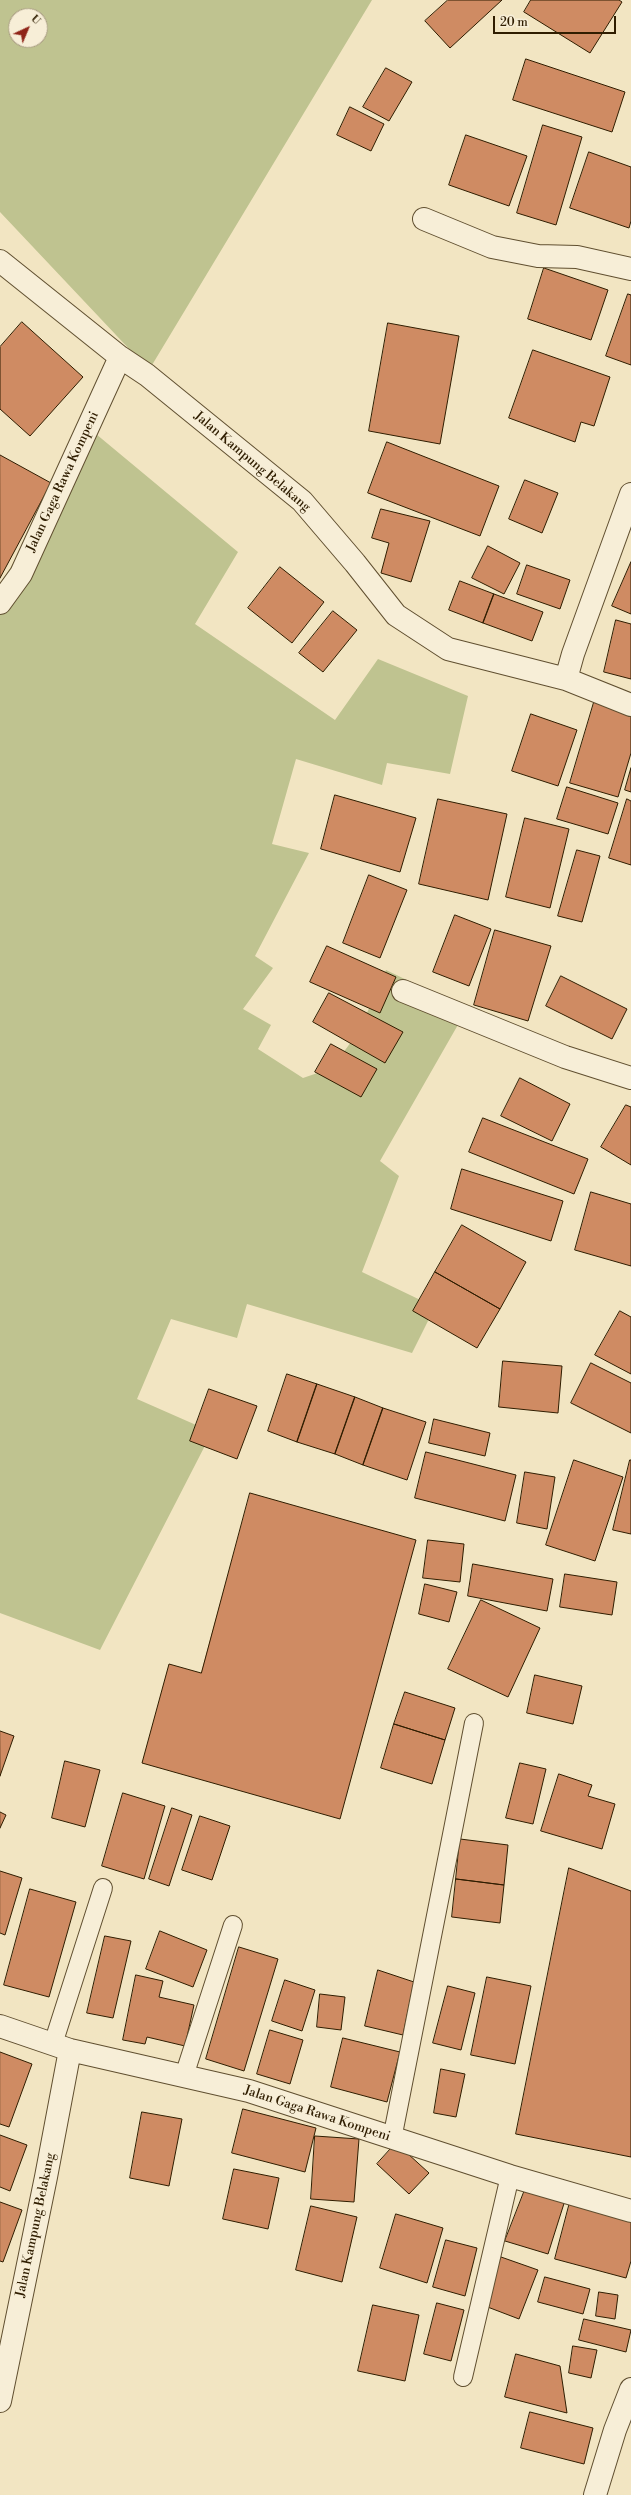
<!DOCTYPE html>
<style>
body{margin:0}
#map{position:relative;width:631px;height:2495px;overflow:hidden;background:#f2e5c2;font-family:"Libre Bodoni",serif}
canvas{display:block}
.north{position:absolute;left:8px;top:8px;width:40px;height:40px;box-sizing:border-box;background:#f7eed7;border:1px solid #a79a81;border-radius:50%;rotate:44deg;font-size:11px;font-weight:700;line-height:16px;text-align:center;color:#2f1d00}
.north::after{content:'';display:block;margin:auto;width:14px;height:18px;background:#8f2418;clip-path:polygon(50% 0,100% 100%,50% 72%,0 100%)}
.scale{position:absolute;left:493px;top:16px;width:123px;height:18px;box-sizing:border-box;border:2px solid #2f1d00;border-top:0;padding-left:5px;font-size:12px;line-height:14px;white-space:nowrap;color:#2f1d00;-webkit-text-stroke:3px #f7eed7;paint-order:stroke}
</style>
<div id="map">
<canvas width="631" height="2495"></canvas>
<div class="north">U</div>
<div class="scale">20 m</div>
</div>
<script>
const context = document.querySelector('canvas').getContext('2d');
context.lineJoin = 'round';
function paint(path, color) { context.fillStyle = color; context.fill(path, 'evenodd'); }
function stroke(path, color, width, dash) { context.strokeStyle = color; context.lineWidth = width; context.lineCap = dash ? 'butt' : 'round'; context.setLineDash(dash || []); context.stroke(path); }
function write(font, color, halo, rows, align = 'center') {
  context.font = font + ' "Libre Bodoni",serif'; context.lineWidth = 3.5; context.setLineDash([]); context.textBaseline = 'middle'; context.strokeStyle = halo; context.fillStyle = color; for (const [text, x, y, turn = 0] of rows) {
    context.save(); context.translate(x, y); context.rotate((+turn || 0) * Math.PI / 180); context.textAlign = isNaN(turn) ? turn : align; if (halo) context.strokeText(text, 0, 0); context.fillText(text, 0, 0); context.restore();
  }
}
const green = new Path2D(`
 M0 0H372L149 370 0 212ZM16 16H40V40H16Z
 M96 434 238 552 195 624 335 720 378 659 468 696 450 774 387 763 382 785 296 759 272 844 309 853 255 956 273 968 243 1009 271 1025 258 1049 303 1078 332 1068 359 1031 386 970 467 1009 380 1161 399 1176 362 1272 435 1307 412 1353 247 1304 237 1338 171 1319 137 1399 212 1432 100 1650 0 1613V584Z`);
const building = new Path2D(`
 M448 0H502L450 48 425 21Z
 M531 0H619L622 2 590 53 524 12Z
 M526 59 625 92 612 132 513 100Z
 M386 68 412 82 389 121 363 107Z
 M350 107 384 124 371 151 337 135Z
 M543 125 582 137 556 225 517 213Z
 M466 135 527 156 509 206 449 185Z
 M589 152 631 167V221L629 228 570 208Z
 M544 268 608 290 591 340 528 319Z
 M628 294 631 295V365L606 356Z
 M22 322 83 377 30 436 0 409V347Z
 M388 323 459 336 440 444 369 431Z
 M533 350 610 377 594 426 581 422 575 442 509 418Z
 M387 442 499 486 480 536 368 493Z
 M0 455 51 483 0 578Z
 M525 480 558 493 542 533 509 519Z
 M381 509 430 521 411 582 381 573 389 543 372 538Z
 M488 546 520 563 504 594 472 578Z
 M631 562V614L612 606Z
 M527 565 570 580 560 609 517 594Z
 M280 567 324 602 292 643 248 608Z
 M460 581 494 594 483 623 449 610Z
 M494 594 543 612 532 641 483 623Z
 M333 611 357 630 323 672 299 653Z
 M616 620 631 624V679L604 672Z
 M595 699 631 710V753L618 797 570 783Z
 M531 714 577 730 558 786 512 771Z
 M631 768V792L625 790Z
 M567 787 618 803 608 834 557 819Z
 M335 795 416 818 400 872 321 849Z
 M438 799 507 814 488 900 419 884Z
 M627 799 631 801V865L609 858Z
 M525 818 569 829 550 908 506 897Z
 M577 850 600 856 582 922 558 916Z
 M369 875 407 890 380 958 343 943Z
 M455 915 491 929 469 986 433 972Z
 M495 930 551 946 528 1021 474 1005Z
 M327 946 396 977 380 1013 310 982Z
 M561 976 627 1009 612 1039 546 1006Z
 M329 993 403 1032 385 1063 313 1022Z
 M331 1044 377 1069 361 1097 315 1072Z
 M520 1078 570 1104 552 1141 501 1116Z
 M626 1105 631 1107V1165L601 1147Z
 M483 1118 588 1159 574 1194 469 1152Z
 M462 1169 563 1201 551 1241 451 1209Z
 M591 1192 631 1204V1266L575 1250Z
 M462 1225 526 1262 500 1309 435 1272Z
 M435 1272 500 1309 477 1348 413 1311Z
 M620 1311 631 1317V1374L595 1355Z
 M503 1361 562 1366 558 1413 499 1407Z
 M591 1363 631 1383V1433L571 1403Z
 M287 1374 317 1384 297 1442 268 1431Z
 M317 1384 355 1397 335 1454 297 1442Z
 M209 1389 257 1406 237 1459 190 1441Z
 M355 1397 383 1408 363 1465 335 1454Z
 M383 1408 426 1422 407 1480 363 1465Z
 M434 1419 490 1433 485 1456 429 1443Z
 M426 1452 516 1475 505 1521 415 1498Z
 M574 1460 623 1477 595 1561 546 1545Z
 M630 1460H631V1534L613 1530Z
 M525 1472 555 1477 547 1529 517 1523Z
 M250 1493 416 1540 340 1819 142 1763 169 1664 201 1673Z
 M428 1540 464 1544 460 1582 423 1578Z
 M473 1564 553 1579 547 1611 468 1596Z
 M565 1574 617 1582 612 1615 560 1607Z
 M425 1584 457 1592 449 1622 419 1614Z
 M481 1600 540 1628 508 1697 448 1669Z
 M535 1675 582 1686 573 1724 527 1713Z
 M405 1692 455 1708 445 1740 394 1724Z
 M394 1724 445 1740 432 1784 381 1768Z
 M0 1731 14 1736 0 1776Z
 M65 1761 100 1770 85 1827 52 1818Z
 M520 1763 546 1769 533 1824 506 1818Z
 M559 1774 592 1785 588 1796 615 1804 602 1849 541 1831Z
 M123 1793 165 1806 144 1879 102 1866Z
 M172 1808 192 1815 169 1886 149 1879Z
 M0 1812 6 1815 0 1828Z
 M200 1816 230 1826 212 1880 182 1870Z
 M460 1839 508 1845 504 1885 456 1879Z
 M569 1868 631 1891V2157L516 2134Z
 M0 1871 22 1878 5 1935 0 1933Z
 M456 1879 504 1885 500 1923 452 1917Z
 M30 1889 76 1902 49 1997 4 1985Z
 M160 1931 207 1950 193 1987 146 1969Z
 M105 1936 131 1941 113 2018 87 2013Z
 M239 1947 278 1959 244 2071 206 2059Z
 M378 1970 414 1982 403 2035 365 2026Z
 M136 1975 163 1981 159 1997 194 2005 185 2046 147 2037 145 2044 123 2040Z
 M487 1977 531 1986 515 2064 471 2055Z
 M285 1980 315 1990 302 2031 272 2021Z
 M448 1986 475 1993 461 2050 433 2043Z
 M320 1994 345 1997 341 2030 317 2027Z
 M270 2030 303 2040 290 2084 257 2074Z
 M343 2038 400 2052 387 2102 331 2087Z
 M0 2052 32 2064 9 2127 0 2124Z
 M441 2069 465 2074 456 2117 434 2113Z
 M243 2109 316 2128 305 2172 232 2153Z
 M142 2112 182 2119 169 2186 130 2178Z
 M0 2135 27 2145 10 2191 0 2187Z
 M315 2136 359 2139 354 2202 311 2199Z
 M396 2143 429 2173 409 2194 377 2164Z
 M234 2169 279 2178 268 2229 223 2219Z
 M526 2187 567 2194 548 2254 505 2241Z
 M0 2202 22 2210 3 2262 0 2261Z
 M570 2202 631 2219V2261L626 2278 555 2259Z
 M311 2206 357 2217 342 2282 296 2270Z
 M396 2214 443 2228 427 2283 380 2268Z
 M446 2240 477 2248 465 2296 433 2287Z
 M501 2257 538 2270 519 2319 485 2306Z
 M545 2277 590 2289 583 2314 538 2302Z
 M599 2292 618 2295 615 2319 596 2316Z
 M437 2303 464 2310 451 2361 424 2354Z
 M373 2305 419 2315 405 2381 358 2371Z
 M584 2319 631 2330 626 2352 579 2340Z
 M573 2346 597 2350 591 2378 569 2373Z
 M516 2354 560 2366 567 2413 505 2397Z
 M530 2412 593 2428 584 2464 521 2448Z`);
const service = new Path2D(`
 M53 2044 103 1888
 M184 2076 233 1925
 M392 2139 474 1723
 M463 2377 510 2176`);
const minor = new Path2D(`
 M424 219 492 247 538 256 577 257 631 269
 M0 261 120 357 147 375 302 501 355 563 396 615 448 649 566 679 631 705
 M0 603 21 574 120 357
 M566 679 573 654 631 494
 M403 991 565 1057 631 1078
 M0 2026 70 2050 249 2091 510 2176 631 2211
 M0 2401 46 2177 70 2050
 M595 2495 615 2430 631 2389`);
const streetNames = [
 ["Jalan Kampung Belakang",252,462,40],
 ["Jalan Gaga Rawa Kompeni",63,482,-65],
 ["Jalan Gaga Rawa Kompeni",317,2114,18],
 ["Jalan Kampung Belakang",36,2225,-78]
];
paint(green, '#bfc390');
paint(building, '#cf8b63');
stroke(building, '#2f1d00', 1);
stroke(service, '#604f30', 20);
stroke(minor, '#604f30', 24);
stroke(service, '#f7eed7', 18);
stroke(minor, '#f7eed7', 22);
write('13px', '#2f1d00', '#f7eed7', streetNames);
</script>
